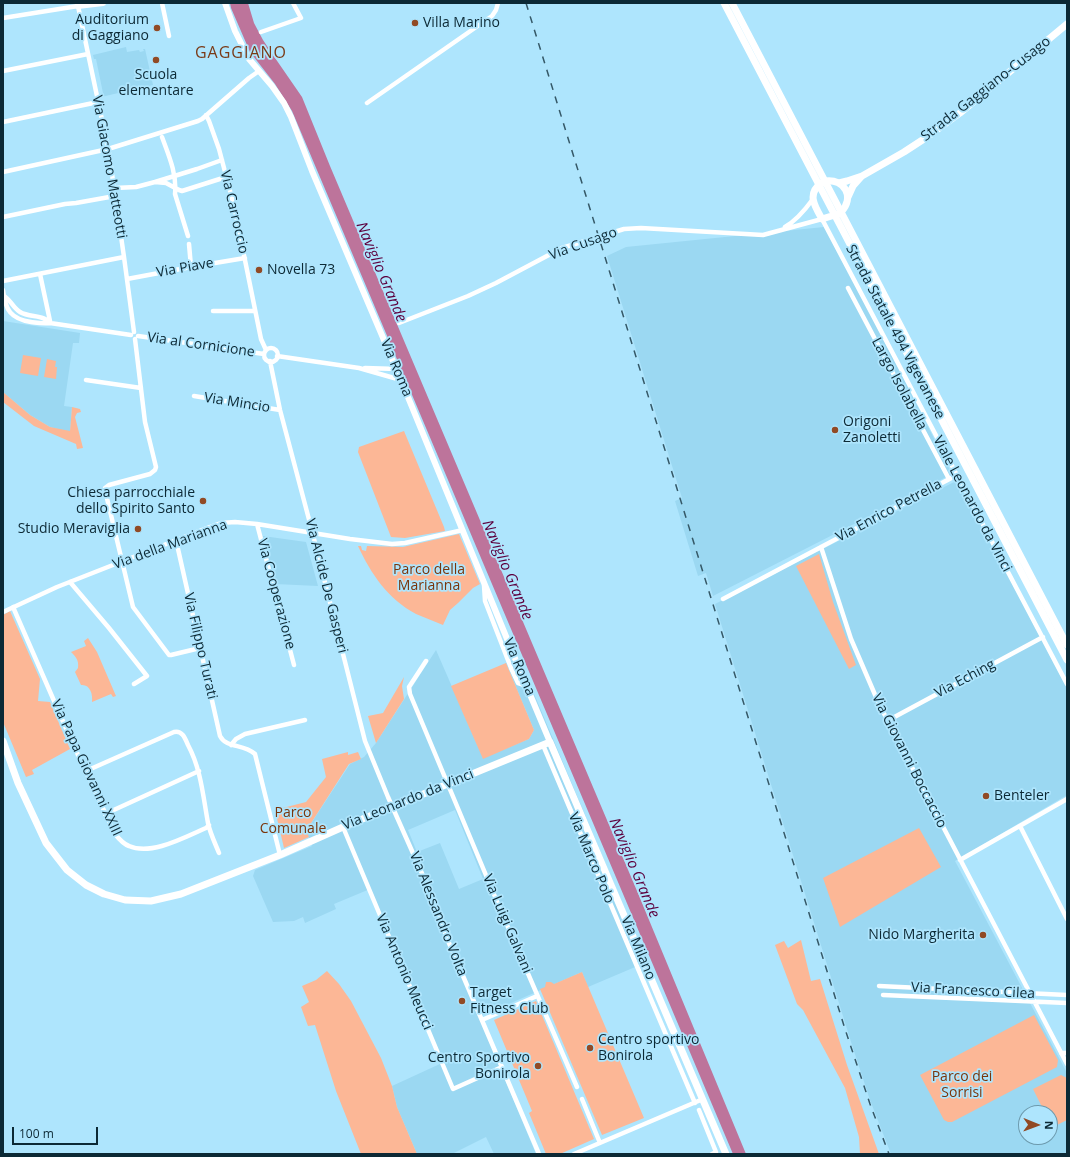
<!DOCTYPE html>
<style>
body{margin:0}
#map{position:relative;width:1070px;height:1157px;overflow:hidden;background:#aee5fd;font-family:"Open Sans",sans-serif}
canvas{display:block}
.frame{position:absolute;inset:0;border:4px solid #0c2935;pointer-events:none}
.north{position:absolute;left:1018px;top:1105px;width:40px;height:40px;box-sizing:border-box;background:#aee5fd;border:1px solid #6d9aad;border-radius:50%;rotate:91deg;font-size:11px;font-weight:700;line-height:16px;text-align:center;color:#0c2935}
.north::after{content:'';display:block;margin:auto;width:14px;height:18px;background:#914a25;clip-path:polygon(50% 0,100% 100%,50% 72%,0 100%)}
.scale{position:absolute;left:12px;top:1127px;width:86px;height:18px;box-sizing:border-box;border:2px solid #0c2935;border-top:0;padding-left:5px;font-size:12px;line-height:14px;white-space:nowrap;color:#0c2935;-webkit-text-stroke:3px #aee5fd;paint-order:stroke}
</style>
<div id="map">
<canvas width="1070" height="1157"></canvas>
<div class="frame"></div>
<div class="north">N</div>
<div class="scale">100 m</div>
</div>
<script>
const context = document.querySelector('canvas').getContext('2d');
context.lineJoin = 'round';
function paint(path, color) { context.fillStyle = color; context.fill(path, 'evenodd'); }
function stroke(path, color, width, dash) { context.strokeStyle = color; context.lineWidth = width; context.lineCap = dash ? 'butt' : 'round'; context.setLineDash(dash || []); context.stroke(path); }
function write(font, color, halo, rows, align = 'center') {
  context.font = font + ' "Open Sans",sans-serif'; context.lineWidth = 3.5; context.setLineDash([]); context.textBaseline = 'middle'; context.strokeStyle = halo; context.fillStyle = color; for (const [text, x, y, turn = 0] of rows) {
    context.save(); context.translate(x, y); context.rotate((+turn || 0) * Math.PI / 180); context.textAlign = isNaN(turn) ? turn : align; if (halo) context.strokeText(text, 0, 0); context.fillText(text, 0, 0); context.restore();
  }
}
const built = new Path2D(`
 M126 47 127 52 139 50 140 52 144 51 143 49H145L153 85 101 97 100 94 103 93 96 59H94L93 55Z
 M824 227 889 350 952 474 713 596 706 573 698 576 675 501 682 498 607 256 626 247Z
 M3 321 80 333 79 343H73L64 406 72 407 70 432 50 427 30 415 3 392Z
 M954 482H958L960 483 1067 689V795L955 861 1067 1073V1154H891L870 1100 852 1045 715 604ZM1026 1113H1050V1137H1026Z
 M263 536 306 542 318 586 275 584 276 581H274Z
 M436 650 483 758 529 739 534 730 506 663 519 658 647 962 588 987 582 972 479 1017 536 1154H494L486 1137 452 1154H417L397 1107 392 1086 442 1063 370 889 334 904 336 909 305 923 303 917 294 921 273 922 253 876 255 870 312 846 306 831 350 764 364 757 376 743ZM455 810 483 879 459 889 440 843 417 852 408 830Z`);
const green = new Path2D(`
 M23 355 41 358 38 376 20 373Z
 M47 359 56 361 55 367H57L56 379 44 377Z
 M3 392 30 415 50 427 70 431 72 407 80 409 81 412 77 413 75 417 83 448 77 449 76 444 34 426 3 402Z
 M404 431 444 527 445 531 405 538 391 537 358 452 359 447Z
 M459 534 480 584 473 588 458 603 450 610 443 625C434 621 425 618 416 614 388 599 371 574 358 546H361L362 550 366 551 367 546 403 547Z
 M819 554 833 602 856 665 849 669 796 566Z
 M10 611 40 679 38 701 50 702 70 749 32 770 34 774 26 777 3 722V615Z
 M88 638 97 652 116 696 113 697 111 694 92 702C93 694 90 684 81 685L75 672 78 668C79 660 76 657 71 652L86 646 84 641Z
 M506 663 534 730 529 739 483 759 451 686Z
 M404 677 402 686 404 699 376 743 368 716 383 713Z
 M348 752V755L358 752 361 759 349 764 306 831 309 837 284 848 275 810 306 802 326 777 322 759Z
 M919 828 941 867 840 927 823 878Z
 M801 940 811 981 820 979 847 1065 879 1154H860L859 1137 845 1088 803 1010 797 1004 775 945 784 941 788 948Z
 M327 971 339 984 351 1001 381 1058 392 1086 397 1107 417 1154H361L336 1091 315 1025 308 1026 301 1007 309 1002 302 986 316 980Z
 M582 972 644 1118 602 1135 540 989 545 987 546 982H551L554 984Z
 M536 1001 594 1139 560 1154H546L529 1113 532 1111 494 1020Z
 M1034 1015 1058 1060 1057 1067 952 1122H948L944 1120 920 1075Z
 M1061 1075 1067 1078V1120L1053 1127 1050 1122V1113H1045L1033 1089Z`);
const water = new Path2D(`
 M230 3H248L254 23 263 40 273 55 302 97 330 166 637 891 746 1154H733L292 111 275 84 250 52 231 8Z`);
const minor = new Path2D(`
 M162 3 169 36
 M3 18 78 6 109 153 124 257 134 332
 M261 32 301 18 293 3
 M3 71 88 54
 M367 103 492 16 496 10 498 3
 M206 115 209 121 219 149 234 206 261 339 266 350
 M3 122 98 102
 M162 137C169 156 177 174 175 194L188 236
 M222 160 197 169 155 182 166 183 179 190 182 191 226 177
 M3 172 108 149 198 121 202 119 249 78 259 71
 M115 188 136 187 155 182
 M3 217 65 204 76 203 115 196
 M785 227C797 220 805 210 813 199
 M189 244 191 267
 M40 274 50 321
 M127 279 191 267 245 258
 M3 281 124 257
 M848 288 949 479
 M3 290C5 310 11 319 31 322 38 323 44 324 50 323L131 335
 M4 296C10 299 13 308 20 312 28 317 38 315 45 319 46 319 50 323 50 323
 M213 311H255
 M399 323 468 296 496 283 562 248 624 229 641 228 763 235 822 219 1067 684
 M138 336 264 354
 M135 339 145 422 156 467 155 470 150 474 109 485 105 488V490L133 607 169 655H171L200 648
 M264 355a7 7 0 1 1 14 0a7 7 0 1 1-14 0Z
 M277 356 359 368 401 380
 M270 361 280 410 311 527 365 741 388 797 436 905 446 936 539 1154
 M365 368 397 369
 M86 380 141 388
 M194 396 280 410
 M257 524 294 665
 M176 540 220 736C227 749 243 743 255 754L280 855
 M821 547 851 639 879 704 1067 1064
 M70 582 109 628 147 676 134 684
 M484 585 485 601 511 668 518 683 527 686
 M723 599 957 475
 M13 607 72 742 115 834C119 839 123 844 129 846 151 856 185 837 206 828L209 825
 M3 612 57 587 207 528 221 523 235 522 257 524 350 539 392 544 405 543 463 530
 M426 661 409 687 410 694 501 911 577 1087
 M887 721 1043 637
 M231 745 236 739 245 734 305 720
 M543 745 695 1103
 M86 771 174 732C182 730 185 738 188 745 201 769 203 796 208 823 210 833 215 843 219 853
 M105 814 199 771
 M1020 826 1067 919
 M343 827 453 1089 502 1067
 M960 860 1067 799
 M879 986 1067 995
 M883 995 1067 1003
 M482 1020 537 996
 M1061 1053H1067
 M582 1099 600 1143
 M699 1110 716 1152 712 1154
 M574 1154 703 1099`);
const tertiary = new Path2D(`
 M78 3V6L103 3
 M225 3 235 31 249 59 272 86 284 103 291 117 312 171 401 380 521 673 550 742`);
const secondary = new Path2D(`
 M825 181C845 178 855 198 841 212
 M839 183 847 181 862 176 904 152 927 137 960 113 1067 24
 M848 197 853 186 861 177
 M3 741 18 783 46 843 67 870 86 885 104 894 125 900 151 901 181 894 280 855 343 827 550 742 726 1154`);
const primary = new Path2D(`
 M724 3 1067 660
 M732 3 1067 645
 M822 183C806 193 815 207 822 219L838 214`);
const rail = new Path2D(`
 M526 3 845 1029 870 1104 889 1154`);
const markers = [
 [415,23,4,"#914a25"],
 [157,28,4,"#914a25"],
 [156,60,4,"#914a25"],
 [259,270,4,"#914a25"],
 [835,430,4,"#914a25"],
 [203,501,4,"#914a25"],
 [138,529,4,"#914a25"],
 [986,796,4,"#914a25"],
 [983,935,4,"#914a25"],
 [462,1001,4,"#914a25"],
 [590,1048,4,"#914a25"],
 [538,1066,4,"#914a25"]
];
const poiNames = [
 ["Auditorium",149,20,"right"],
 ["di Gaggiano",149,36,"right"],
 ["Villa Marino",423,23],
 ["Scuola",156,75,"center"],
 ["elementare",156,91,"center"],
 ["Novella 73",267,270],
 ["Origoni",843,422],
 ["Zanoletti",843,438],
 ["Chiesa parrocchiale",195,493,"right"],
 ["dello Spirito Santo",195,509,"right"],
 ["Studio Meraviglia",130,529,"right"],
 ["Benteler",994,796],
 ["Nido Margherita",975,935,"right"],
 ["Target",470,993],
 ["Fitness Club",470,1009],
 ["Centro sportivo",598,1040],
 ["Bonirola",598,1056],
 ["Centro Sportivo",530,1058,"right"],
 ["Bonirola",530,1074,"right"]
];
const streetNames = [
 ["Strada Gaggiano-Cusago",986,89,-38],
 ["Via Giacomo Matteotti",109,167,80],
 ["Via Carroccio",234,212,77],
 ["Via Cusago",583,244,-20],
 ["Via Piave",185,268,-10],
 ["Strada Statale 494 Vigevanese",895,332,62],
 ["Via al Cornicione",201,345,8],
 ["Via Roma",396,368,67],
 ["Largo Isolabella",899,384,62],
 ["Via Mincio",237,403,9],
 ["Viale Leonardo da Vinci",972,504,62],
 ["Via Enrico Petrella",889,511,-28],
 ["Via della Marianna",170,545,-20],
 ["Via Alcide De Gasperi",326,586,76],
 ["Via Cooperazione",276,594,75],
 ["Via Filippo Turati",200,646,77],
 ["Via Roma",519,667,67],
 ["Via Eching",965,679,-28],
 ["Via Giovanni Boccaccio",909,761,63],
 ["Via Papa Giovanni XXIII",86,768,65],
 ["Via Leonardo da Vinci",408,800,-22],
 ["Via Marco Polo",591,858,67],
 ["Via Alessandro Volta",438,914,68],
 ["Via Luigi Galvani",507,924,67],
 ["Via Milano",638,948,67],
 ["Via Antonio Meucci",404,972,67],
 ["Via Francesco Cilea",973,991,3]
];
const parkNames = [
 ["Parco della",429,570],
 ["Marianna",429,586],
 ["Parco",293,813],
 ["Comunale",293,829],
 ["Parco dei",962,1077],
 ["Sorrisi",962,1093]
];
const waterNames = [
 ["Naviglio Grande",381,272,67],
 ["Naviglio Grande",507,570,67],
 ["Naviglio Grande",634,868,67]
];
const quarterNames = [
 ["GAGGIANO",241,53]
];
paint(built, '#9bd8f2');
paint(green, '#fcb796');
paint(water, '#bd749b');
stroke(minor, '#fff', 4.5);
stroke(tertiary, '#fff', 6);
stroke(secondary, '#fff', 7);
stroke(primary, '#fff', 7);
stroke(rail, '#355867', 1.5, [7, 7]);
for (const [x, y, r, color] of markers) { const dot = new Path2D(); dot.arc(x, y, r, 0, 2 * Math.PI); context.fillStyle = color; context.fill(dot); stroke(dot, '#aee5fd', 1.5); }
write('14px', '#0c2935', '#aee5fd', poiNames, 'left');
write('14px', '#0c2935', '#aee5fd', streetNames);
write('14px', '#7a350b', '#aee5fd', parkNames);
write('italic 15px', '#5c003e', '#aee5fd', waterNames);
context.letterSpacing = '1px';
write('16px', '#7a3a17', '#aee5fd', quarterNames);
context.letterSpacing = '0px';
</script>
